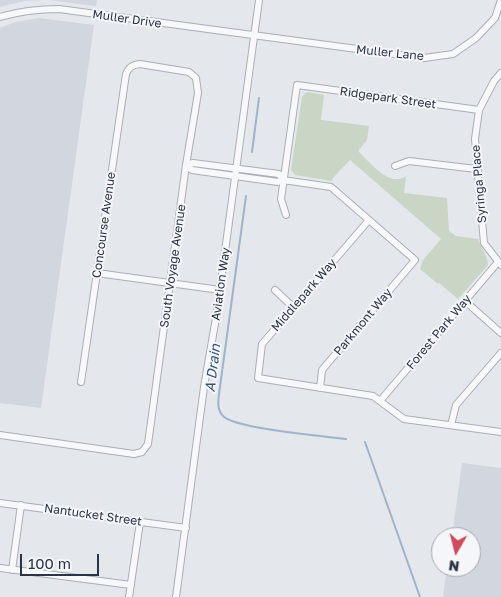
<!DOCTYPE html>
<style>
body{margin:0}
#map{position:relative;width:501px;height:597px;overflow:hidden;background:#e4e7ec;font-family:"Golos Text",sans-serif}
canvas{display:block}
.north{position:absolute;left:431px;top:527px;width:50px;height:50px;box-sizing:border-box;background:#f4f6f9;border:1px solid #a4a8b1;border-radius:50%;rotate:188deg;font-size:14px;font-weight:700;line-height:20px;text-align:center;color:#2b3445}
.north::after{content:'';display:block;margin:auto;width:18px;height:22px;background:#d1495b;clip-path:polygon(50% 0,100% 100%,50% 72%,0 100%)}
.scale{position:absolute;left:20px;top:554px;width:79px;height:22px;box-sizing:border-box;border:2px solid #2b3445;border-top:0;padding-left:6px;font-size:15px;line-height:18px;white-space:nowrap;color:#2b3445;-webkit-text-stroke:4px #f4f6f9;paint-order:stroke}
</style>
<div id="map">
<canvas width="501" height="597"></canvas>
<div class="north">N</div>
<div class="scale">100 m</div>
</div>
<script>
const context = document.querySelector('canvas').getContext('2d');
context.lineJoin = 'round';
function paint(path, color) { context.fillStyle = color; context.fill(path, 'evenodd'); }
function stroke(path, color, width, dash) { context.strokeStyle = color; context.lineWidth = width; context.lineCap = dash ? 'butt' : 'round'; context.setLineDash(dash || []); context.stroke(path); }
function write(font, color, halo, rows, align = 'center') {
  context.font = font + ' "Golos Text",sans-serif'; context.lineWidth = 4; context.setLineDash([]); context.textBaseline = 'middle'; context.strokeStyle = halo; context.fillStyle = color; for (const [text, x, y, turn = 0] of rows) {
    context.save(); context.translate(x, y); context.rotate((+turn || 0) * Math.PI / 180); context.textAlign = isNaN(turn) ? turn : align; if (halo) context.strokeText(text, 0, 0); context.fillText(text, 0, 0); context.restore();
  }
}
const built = new Path2D(`
 M0 0H44L24 1 0 7Z
 M49 0H97L96 6Z
 M39 18 94 25 41 408 0 403V28L15 22Z
 M462 463 501 468V597H443L447 567H471V537H452Z`);
const green = new Path2D(`
 M308 92 324 95 321 120 369 126 367 140 358 151C370 162 389 188 406 176L404 193 447 198 449 231 456 236 478 239C481 248 488 256 488 265L458 299 439 283 438 284 420 269 423 260 441 239 350 160 333 178 332 181 295 175 291 170 302 97 305 93Z`);
const stream = new Path2D(`
 M252 152 259 98
 M246 196 219 394C218 401 217 410 223 416 236 429 324 436 346 439
 M365 442 420 597`);
const minor = new Path2D(`
 M0 17C20 11 38 9 59 9L424 58 453 54 476 38 495 18 501 0
 M501 73 494 81 479 110 475 139 484 243 501 265
 M186 165 192 170 278 182 283 180 331 187 415 260 322 370 320 388
 M186 165 193 163 279 174 283 180
 M395 166 409 161 476 169
 M286 215 281 199 297 85 479 110
 M369 220 262 344 258 378 373 396 404 419 501 432
 M97 273 220 290
 M275 290 293 307
 M465 301 501 333
 M380 401 498 262
 M451 425 456 405 501 353
 M0 435 134 454 142 452 148 444 186 165 198 93 196 78 189 72 140 64C132 65 129 67 126 74L81 382
 M0 503 186 528
 M0 568 131 585
 M12 570 21 505
 M129 597 140 522
 M176 597 204 387 216 318 259 0`);
const streetNames = [
 ["Muller Drive",127,19,8],
 ["Muller Lane",390,53,6],
 ["Ridgepark Street",388,98,8],
 ["Syringa Place",479,184,-95],
 ["Concourse Avenue",104,225,-82],
 ["South Voyage Avenue",173,266,-82],
 ["Aviation Way",221,284,-82],
 ["Middlepark Way",304,295,-49],
 ["Parkmont Way",363,322,-50],
 ["Forest Park Way",439,332,-50],
 ["Nantucket Street",93,515,8]
];
const waterNames = [
 ["A Drain",213,368,-83]
];
paint(built, '#d2d6de');
paint(green, '#c9d6c5');
stroke(stream, '#9fb4cc', 2);
stroke(minor, '#a9aeb7', 8);
stroke(minor, '#f7f8fa', 6);
write('12px', '#2b3445', '#f4f6f9', streetNames);
write('italic 14px', '#34527a', '#f4f6f9', waterNames);
</script>
